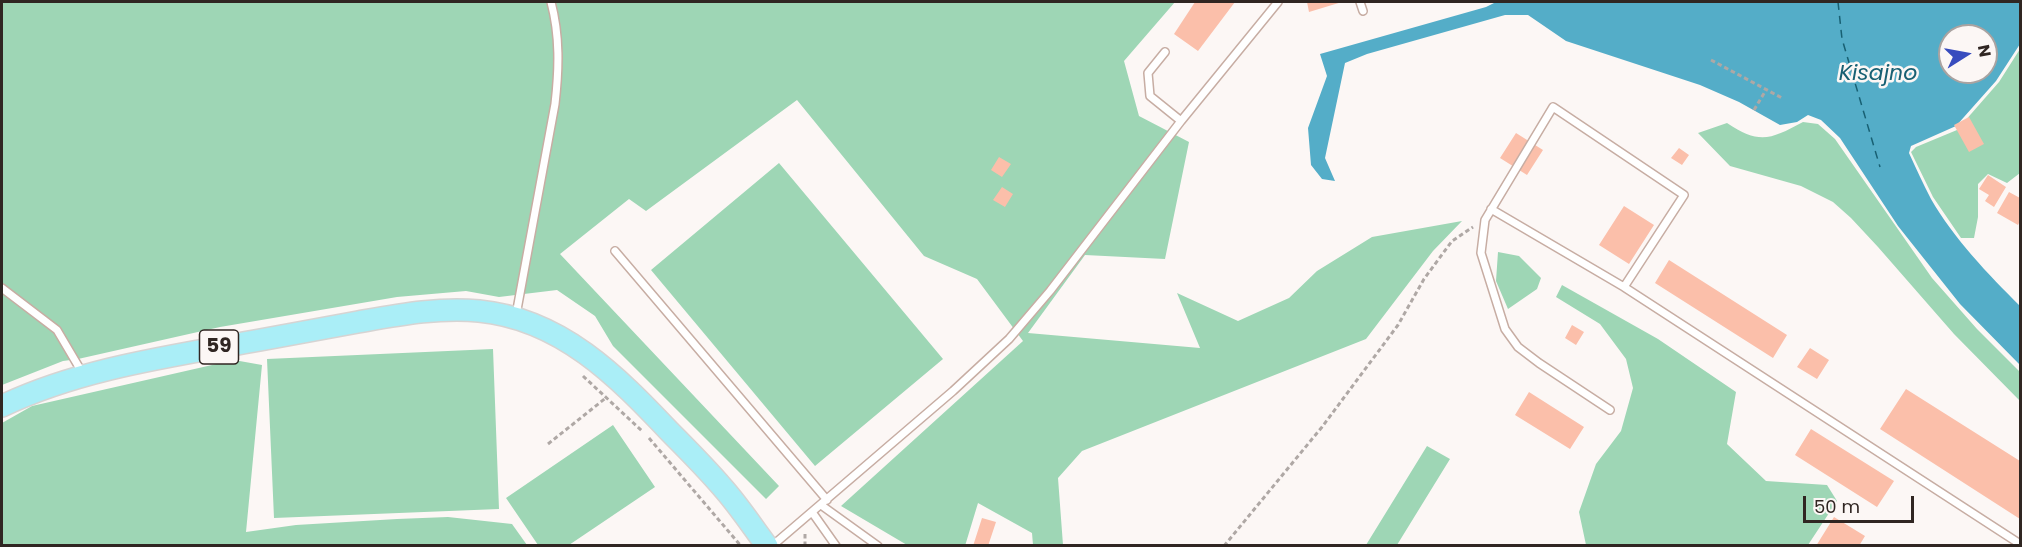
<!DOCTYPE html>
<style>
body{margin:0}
#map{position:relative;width:2022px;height:547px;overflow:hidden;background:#fcf7f5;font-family:Poppins,sans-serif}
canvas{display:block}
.frame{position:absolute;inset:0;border:3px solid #302622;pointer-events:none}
.north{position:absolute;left:1938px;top:24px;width:60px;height:60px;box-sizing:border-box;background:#fcf7f5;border:2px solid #aaa3a1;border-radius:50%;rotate:79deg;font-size:16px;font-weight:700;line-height:24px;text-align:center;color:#302622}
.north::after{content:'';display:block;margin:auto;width:21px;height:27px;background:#384cbe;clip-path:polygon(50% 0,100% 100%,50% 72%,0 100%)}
.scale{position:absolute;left:1803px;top:496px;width:111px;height:27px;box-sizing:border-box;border:3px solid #302622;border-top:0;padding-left:8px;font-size:18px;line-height:21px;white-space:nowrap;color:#302622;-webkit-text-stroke:4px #fcf7f5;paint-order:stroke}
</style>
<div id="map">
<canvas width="2022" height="547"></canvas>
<div class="frame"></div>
<div class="north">N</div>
<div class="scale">50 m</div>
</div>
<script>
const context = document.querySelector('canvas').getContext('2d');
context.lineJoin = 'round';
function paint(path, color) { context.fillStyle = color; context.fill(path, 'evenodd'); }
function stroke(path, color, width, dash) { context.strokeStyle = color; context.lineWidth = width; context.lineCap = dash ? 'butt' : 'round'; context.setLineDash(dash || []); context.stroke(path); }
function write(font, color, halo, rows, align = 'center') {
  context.font = font + ' Poppins,sans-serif'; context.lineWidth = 5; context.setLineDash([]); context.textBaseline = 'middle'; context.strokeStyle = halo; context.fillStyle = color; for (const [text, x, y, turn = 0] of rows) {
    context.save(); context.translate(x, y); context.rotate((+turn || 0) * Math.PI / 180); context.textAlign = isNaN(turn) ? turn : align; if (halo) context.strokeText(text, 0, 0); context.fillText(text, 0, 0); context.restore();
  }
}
const green = new Path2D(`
 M2 2H1175L1124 61 1139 116 1189 142 1165 259 1085 255 1028 333 1200 348 1177 293 1238 321 1289 298 1317 271 1372 237 1462 221 1433 251 1366 339 1082 451 1058 478 1063 545H1033L1032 533 978 503 965 546 907 545 841 506 1023 341 977 279 924 256 797 100 646 211 629 199 560 254 779 486 766 499 613 346 595 316 557 290 499 297 466 291 397 297 220 327 78 359 63 361 2 385Z
 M2020 49V173L2007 183 1988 174 1978 184V217L1974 238H1961L1933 197 1911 152 1916 147 1957 130 1999 82Z
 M1803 122 1818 124 1835 139 1932 278 1977 329 2020 372V401L1954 334 1878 247 1851 218 1833 202 1801 186 1730 166 1698 133 1727 123C1760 145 1771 139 1803 122Z
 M779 163 943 359 815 466 651 270Z
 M1498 252 1519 256 1541 278 1537 289 1508 309 1496 281Z
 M1562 285 1658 339 1736 392 1727 444 1766 481 1827 485 1837 501 1808 545H1586L1579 512 1596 464 1621 431 1633 388 1626 359 1600 324 1556 297Z
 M493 349 499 509 274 518 267 359Z
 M234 360 262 365 246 532 296 525 397 519 448 517 512 524 527 545H2V423L32 406Z
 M613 425 655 487 569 545H538L506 498Z
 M1427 446 1450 459 1397 545H1366Z`);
const water = new Path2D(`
 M1496 2H2020V44L1996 81 1956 126 1911 146 1909 153C1916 168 1923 184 1931 199 1954 239 1988 274 2020 306V365L1960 304 1898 226 1840 138 1821 120 1808 115 1797 122 1780 125 1739 102 1700 85 1566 41 1528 15H1505L1367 54 1345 63 1325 158 1335 181 1322 179 1311 165 1308 128 1327 76 1320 54 1486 7ZM1950 36H1986V72H1950Z`);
const ferry = new Path2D(`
 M1838 2 1842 39 1880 167`);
const building = new Path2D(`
 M1195 2H1235L1198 51 1174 34Z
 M1307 2H1342L1309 12Z
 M1969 117 1984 144 1969 152 1954 125Z
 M1516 133 1543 150 1527 175 1500 158Z
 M1679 148 1689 155 1682 165 1671 158Z
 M999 157 1011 164 1002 177 991 170Z
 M1988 175 2006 187 1994 207 1985 201 1989 195 1979 189Z
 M1002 187 1013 194 1005 207 993 200Z
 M2009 192 2020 198V221L2018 225 1997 213Z
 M1624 206 1654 225 1629 264 1599 245Z
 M1669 260 1787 335 1773 358 1655 283Z
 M1572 325 1584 332 1576 345 1565 338Z
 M1810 348 1829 360 1817 379 1797 367Z
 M1906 389 2020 461V519L1880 429Z
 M1529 392 1584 427 1570 449 1515 415Z
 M1811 429 1894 481 1877 507 1795 455Z
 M1834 517 1865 536 1859 546H1816Z
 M982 518 996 522 988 546H973Z`);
const path = new Path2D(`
 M1711 60 1782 98
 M1754 110 1766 90
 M583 376 642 431
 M649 438 741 546
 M548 444 607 397
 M805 546V532
 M1224 546 1322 427 1398 325 1424 279 1452 241 1473 227`);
const service = new Path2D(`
 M1360 2 1363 11
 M1165 52 1148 73 1150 96 1181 121
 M1491 209 1624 287 2020 544
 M615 251 827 500
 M2 288 57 330 83 374
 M516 315 555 104C559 69 560 36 551 2
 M1610 410 1539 363 1518 347 1505 329 1481 253 1485 220 1553 107 1684 195 1624 287
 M821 505 878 546
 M812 512 836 546
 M772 546 953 391 1009 339 1050 291 1181 121 1278 2`);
const primary = new Path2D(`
 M2 406C82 368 173 356 260 340 292 334 325 328 358 322 398 315 439 307 479 311 561 319 617 376 670 432 688 450 706 468 723 488 739 506 752 526 767 546`);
const shields = [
 [219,347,39]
];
const shieldNames = [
 ["59",219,347]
];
const waterNames = [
 ["Kisajno",1878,74]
];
paint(green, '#9ed6b5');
paint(water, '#54adc8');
stroke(ferry, '#186073', 1.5, [8, 6]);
paint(building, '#fbbfaa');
stroke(service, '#c7ada3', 10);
stroke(primary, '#d6d4d3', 24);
stroke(path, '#afa8a5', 3, [4.5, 3]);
stroke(service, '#fff', 7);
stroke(primary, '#aaeef7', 21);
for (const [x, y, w] of shields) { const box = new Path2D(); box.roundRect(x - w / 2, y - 17, w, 34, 4.5); context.fillStyle = '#fcf7f5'; context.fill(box); stroke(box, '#302622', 1.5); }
write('bold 20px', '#302622', null, shieldNames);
write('italic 22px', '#186073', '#fcf7f5', waterNames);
</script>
